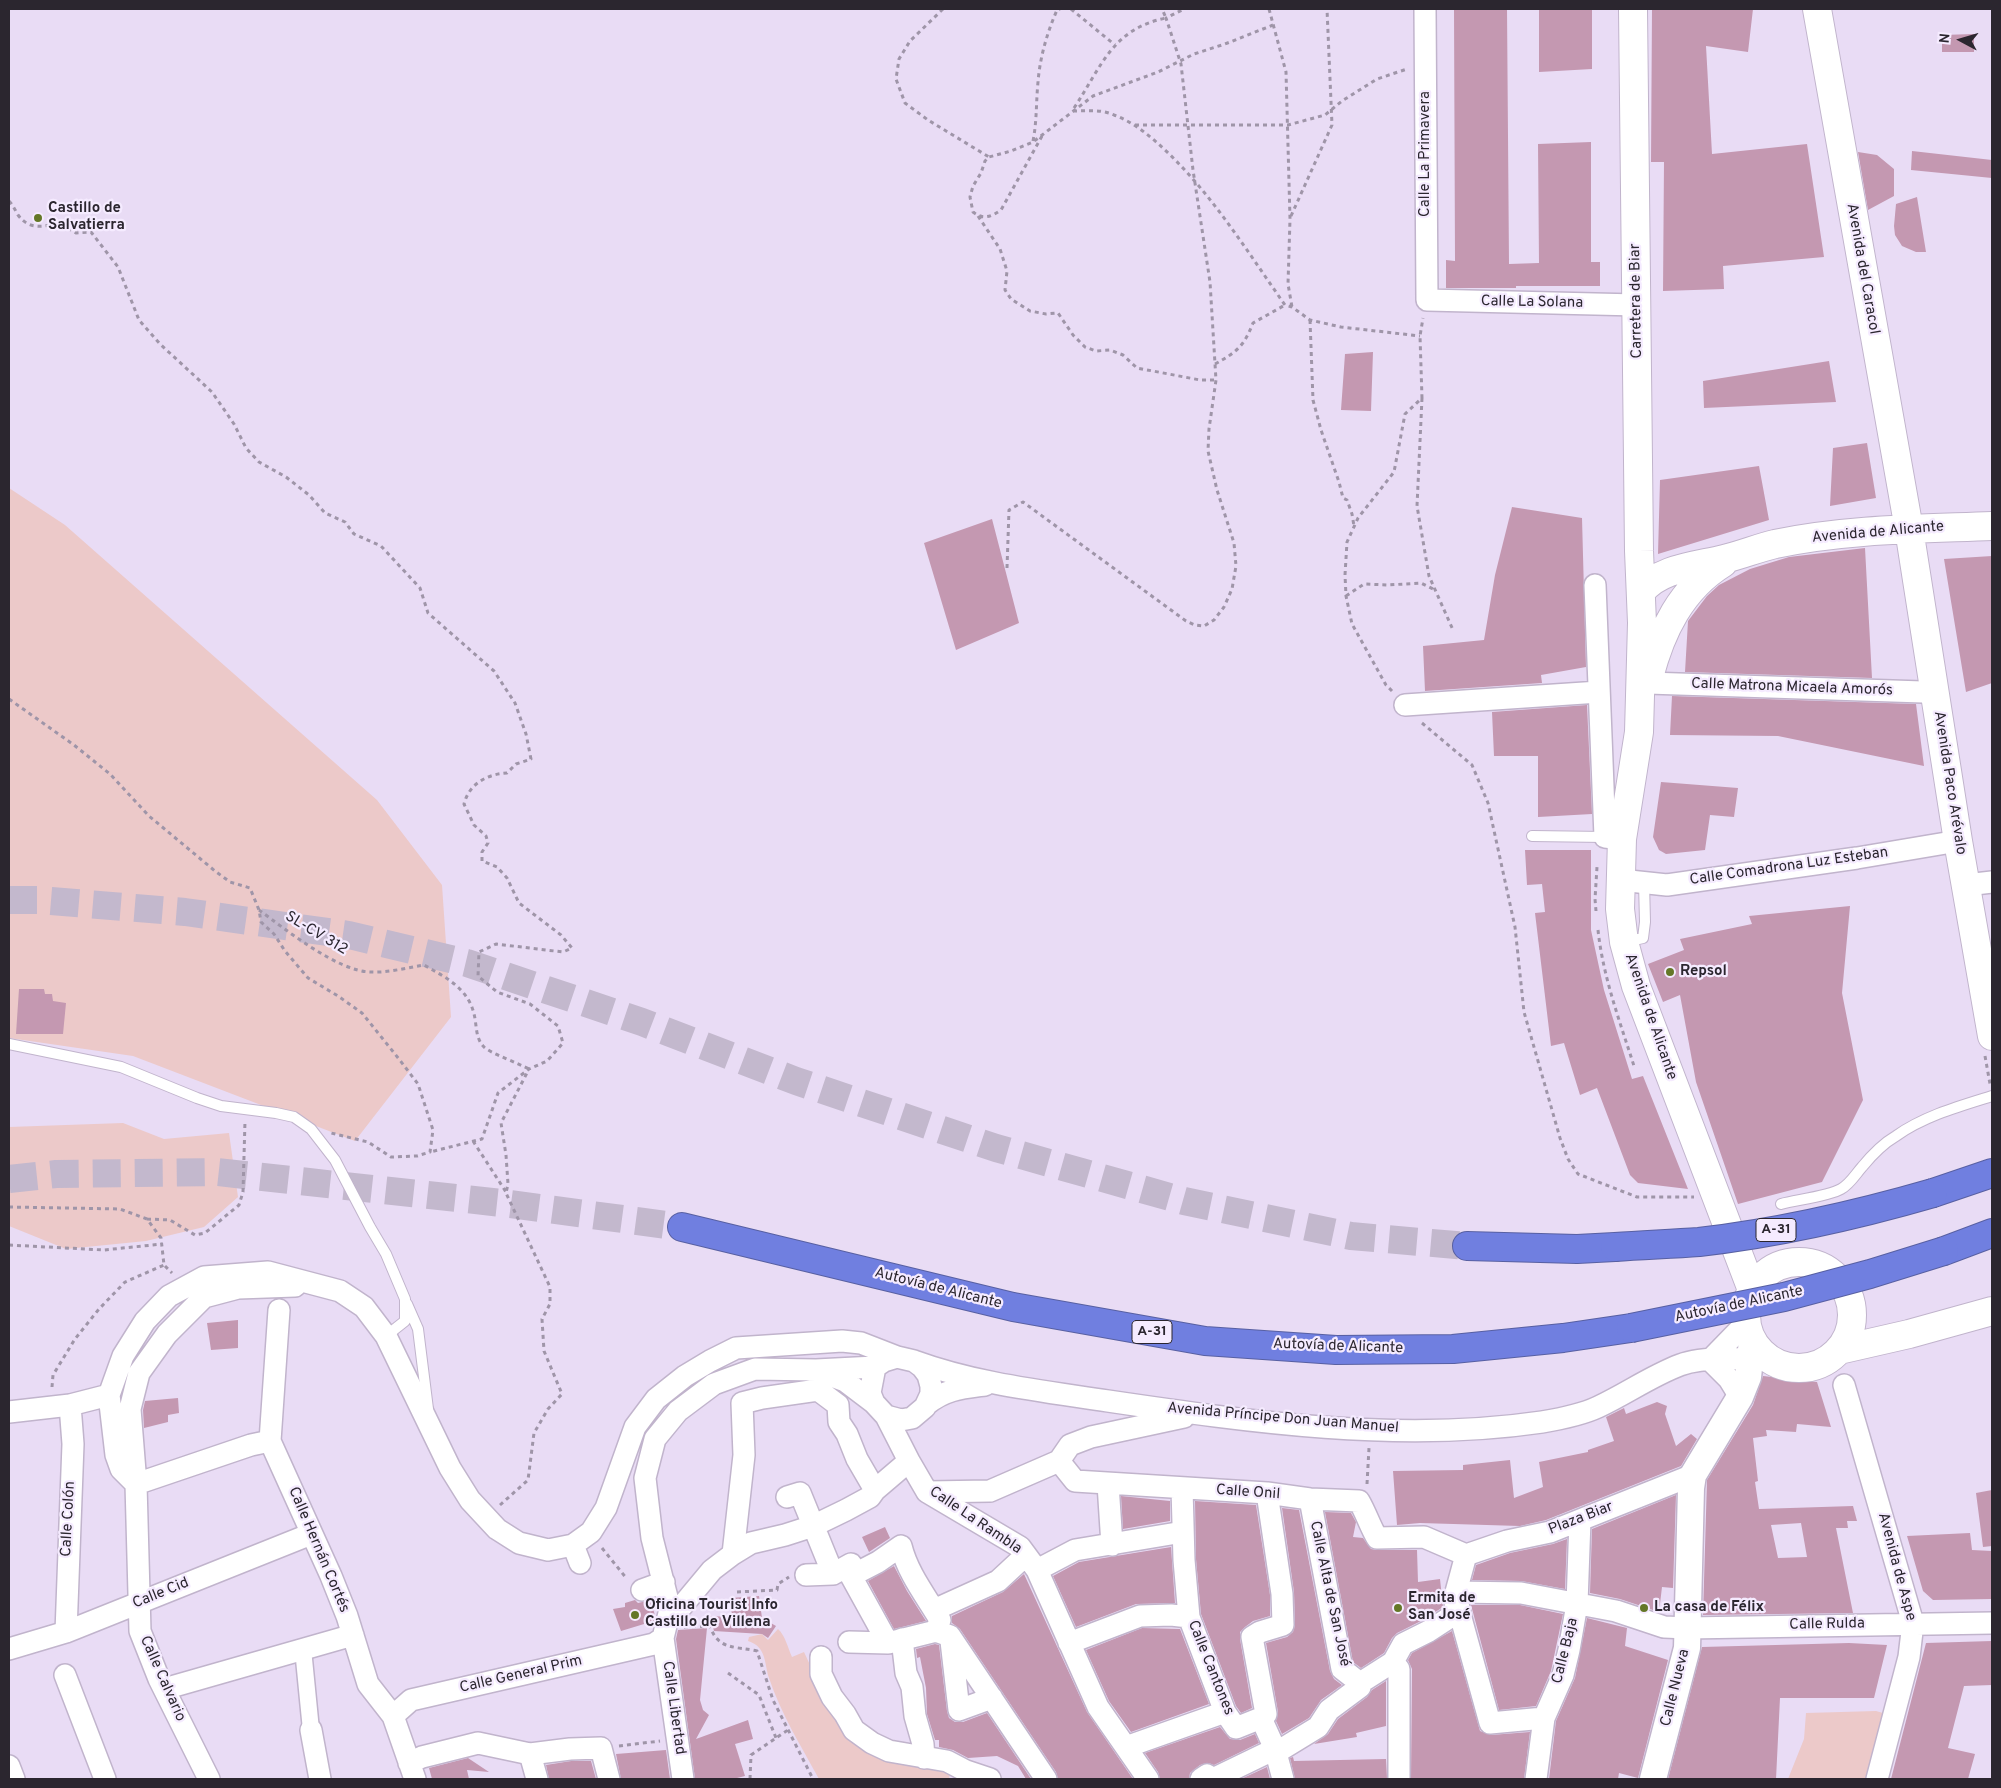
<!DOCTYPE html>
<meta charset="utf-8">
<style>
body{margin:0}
#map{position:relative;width:2001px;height:1788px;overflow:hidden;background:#e9dcf5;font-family:Overpass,sans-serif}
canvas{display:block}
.frame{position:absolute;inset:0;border:10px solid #2b262f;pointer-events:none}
.north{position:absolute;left:1936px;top:15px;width:50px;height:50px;-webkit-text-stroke:4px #f5ebff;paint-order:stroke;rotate:276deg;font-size:14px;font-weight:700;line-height:20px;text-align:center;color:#2b262f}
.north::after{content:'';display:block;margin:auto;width:18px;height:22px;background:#2b262f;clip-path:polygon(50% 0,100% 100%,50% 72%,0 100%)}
</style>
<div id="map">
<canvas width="2001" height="1788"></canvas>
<div class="frame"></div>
<div class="north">N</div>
</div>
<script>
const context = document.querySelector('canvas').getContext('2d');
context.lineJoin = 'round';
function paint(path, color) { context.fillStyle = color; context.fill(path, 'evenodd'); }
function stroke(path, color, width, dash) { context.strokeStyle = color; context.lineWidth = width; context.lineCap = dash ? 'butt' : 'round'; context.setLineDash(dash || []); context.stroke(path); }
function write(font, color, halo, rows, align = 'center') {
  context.font = font + ' Overpass,sans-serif'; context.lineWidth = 4.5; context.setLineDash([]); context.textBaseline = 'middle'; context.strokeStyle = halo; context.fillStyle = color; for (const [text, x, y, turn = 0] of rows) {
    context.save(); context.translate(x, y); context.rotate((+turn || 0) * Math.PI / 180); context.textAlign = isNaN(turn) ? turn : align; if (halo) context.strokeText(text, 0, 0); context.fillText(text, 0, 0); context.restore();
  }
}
const green = new Path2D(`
 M9 488 65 525 377 800 442 885 451 1017 355 1141 133 1056 9 1038Z
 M123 1123 164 1139 229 1133 238 1197 204 1227 146 1241 66 1249 9 1226V1127Z
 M778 1629C785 1635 788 1648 792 1657L804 1652 837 1723 868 1753 950 1774 949 1779H819C801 1746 781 1714 769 1678 764 1663 767 1647 748 1641L749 1637 762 1634 768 1640Z
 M1876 1711 1883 1713 1865 1779H1788L1804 1739 1806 1713Z`);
const building = new Path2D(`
 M1454 9H1507L1509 264 1539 263 1538 144 1591 142V262H1600V286H1516V288H1446V260L1455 261Z
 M1539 9H1592V69L1539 72Z
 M1652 9H1753L1748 52 1706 46 1712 154 1807 144 1824 257 1723 266 1724 289 1663 291 1664 162H1651Z
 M1974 34V52H1942V35Z
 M1912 151 1992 160V178L1911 170Z
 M1858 152 1877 155 1894 169V196L1868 210Z
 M1917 197 1926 252H1916L1902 246 1895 235 1894 226 1896 204Z
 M1373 352 1371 411 1341 410 1345 354Z
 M1829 361 1836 402 1704 408 1703 381Z
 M1867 443 1876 498 1830 506 1833 448Z
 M1759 466 1769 520 1658 554 1660 480Z
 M1512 507 1582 518 1586 667 1541 675 1542 683 1425 691 1423 646 1484 640 1495 575Z
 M992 519 1019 623 956 650 924 543Z
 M1865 548 1872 678 1685 672 1688 621 1707 596 1719 585 1750 569 1789 557Z
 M1992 556V683L1966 692 1944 559Z
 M1672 696 1916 704 1924 766 1778 736 1670 735Z
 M1587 705 1592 814 1538 817V756H1494L1492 712Z
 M1661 782 1738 788 1734 817 1710 815 1705 850 1666 854 1659 850 1653 837Z
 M1525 850H1591V930L1604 990 1632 1079 1643 1076 1688 1189 1638 1183 1630 1175 1597 1088 1580 1095 1564 1043 1551 1046 1535 913 1545 912 1542 884 1527 885Z
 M1850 906 1842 993 1863 1100 1822 1182 1738 1204 1696 1082 1680 995 1663 1002 1648 964 1684 950 1680 939 1752 924 1749 916Z
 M19 989H44L45 994H52L53 1001 66 1003 63 1034H16Z
 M238 1320V1348L211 1350 207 1323Z
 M1763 1376 1817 1382 1831 1427 1797 1424 1796 1432 1766 1430 1767 1436 1753 1438 1758 1481 1755 1482 1759 1509 1853 1506 1857 1521H1847L1848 1528H1836L1853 1613 1703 1615 1707 1480 1753 1405ZM1801 1523 1807 1557 1778 1558 1771 1525Z
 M178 1398 179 1413 168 1415V1422L144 1428 143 1410 145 1401Z
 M1657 1402 1667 1406 1665 1414 1676 1446 1691 1434 1697 1439 1681 1466 1546 1520 1520 1526 1420 1523 1397 1525 1393 1471 1463 1470V1465L1510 1460 1514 1498 1543 1487 1539 1462 1588 1452V1450L1614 1441 1606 1417 1624 1408 1626 1414Z
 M1992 1490V1546L1983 1547 1976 1493Z
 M1676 1495 1673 1588 1662 1587 1659 1612 1620 1599 1590 1593 1592 1529Z
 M1121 1496 1170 1501V1521L1123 1529Z
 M1195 1501 1256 1505 1270 1595V1616L1253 1621 1245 1627 1240 1632V1639L1252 1708 1241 1713 1236 1706 1201 1614 1196 1559Z
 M1282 1508 1299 1510 1330 1671 1334 1679 1342 1685 1321 1700 1309 1718 1282 1734 1276 1721 1278 1712 1266 1643 1287 1637 1293 1632 1295 1625 1294 1592Z
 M1325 1512 1351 1513 1356 1522 1353 1537 1363 1538 1371 1549 1377 1550H1417L1418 1582 1440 1579 1443 1607 1423 1620 1397 1633 1392 1638 1384 1653 1361 1668 1353 1662Z
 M885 1527 890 1538 869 1552 862 1537Z
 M1970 1533 1972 1550 1992 1551V1599L1933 1600 1923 1591 1907 1536Z
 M1567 1539 1565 1589 1521 1581 1472 1580 1476 1565 1510 1553 1553 1544Z
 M1171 1547 1175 1603 1136 1604 1076 1627 1053 1576 1079 1562Z
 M894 1566 907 1591 926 1621 894 1629 868 1581Z
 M1024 1574 1087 1712 1133 1779H1058L1056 1772 960 1629 952 1623V1616L1003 1592Z
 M759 1596 762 1618 776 1626 768 1638 762 1634 714 1631 710 1616 732 1617 730 1598Z
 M635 1600 638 1603 651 1600 655 1616 654 1621 621 1631 613 1609 625 1607V1603Z
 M1471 1605H1520L1563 1614 1551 1671 1536 1706 1499 1710Z
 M1587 1618 1627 1628 1625 1646 1668 1660 1638 1778 1619 1773 1618 1779H1549L1556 1721 1575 1678Z
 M707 1628 700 1700 703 1710 709 1715 696 1739 748 1720 753 1739 735 1744 745 1776 733 1779H695L676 1639 678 1630Z
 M1142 1628 1180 1629 1209 1704 1131 1732 1109 1701 1086 1650Z
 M1452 1631 1480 1731 1491 1735 1530 1732 1524 1779H1411L1412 1669 1408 1660 1412 1653Z
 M1992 1641V1685L1964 1686 1948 1748 1975 1754 1968 1779H1891L1926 1643Z
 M1849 1643 1887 1645 1874 1698H1780L1776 1779H1668L1702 1647Z
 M935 1644 939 1645 947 1711 949 1718 955 1722H963L987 1713 1031 1779H1026L1018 1766 997 1756 968 1758 953 1750 939 1747V1740H935L927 1714 926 1688 920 1657 917 1658 916 1649Z
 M1386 1681V1726L1356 1733 1357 1737 1314 1744 1328 1734 1338 1719 1367 1697 1372 1690Z
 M1220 1727 1230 1739 1240 1740 1255 1734 1259 1743 1214 1765 1208 1763 1200 1765 1190 1773 1189 1779H1160L1158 1772 1145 1753Z
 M666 1750 670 1779H621L616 1754Z
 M1293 1757 1294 1761 1386 1759 1387 1779H1295L1290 1758Z
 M468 1758 489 1772 467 1770 469 1779H432L429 1768Z
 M571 1761H591L596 1779H549L546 1765Z
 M1267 1767 1270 1779H1241Z`);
const motorwayTunnel = new Path2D(`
 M9 900H39L185 912 349 935 467 963 642 1022 796 1081 996 1148 1184 1201 1351 1236 1467 1246
 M9 1179 56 1174 217 1172 502 1203 682 1227`);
const path = new Path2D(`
 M943 9 910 41 899 59 896 79 905 103 928 120 989 157
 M1071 9 1115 45
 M1269 9 1286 72 1290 219 1288 284 1292 307
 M1074 108C1102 66 1112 29 1166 18L1162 9
 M1073 111C1087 111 1101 109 1114 115 1133 122 1149 135 1164 149 1212 194 1247 251 1285 305L1292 307 1310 320 1341 327 1420 336
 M1135 125H1288L1325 115 1342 101 1377 79 1407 69
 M1042 136 1001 210C991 217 983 220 973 212L970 197 973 186 981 173 985 161 989 157 1011 151 1033 142 1093 96 1158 72 1194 54 1225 44 1273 25
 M1033 141C1037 121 1036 102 1038 82 1040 57 1047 33 1057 10L1060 9
 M9 201C13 205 15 210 18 215 29 230 43 227 59 223L76 233 91 232 118 267 139 320 160 344 212 392 234 424 246 448 259 462 286 477 309 495 325 513 345 522 354 534 381 546 420 588 428 613 494 671 515 703 526 734 531 759 516 764 507 773C487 774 469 784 464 804L474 825 486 836 488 843 482 852V861L497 867 507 878 519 903 561 935 572 948 563 952 496 944 479 952 478 976 497 992 530 1004 558 1026 563 1043 547 1061 529 1069 498 1093 482 1139 430 1152
 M978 216 1000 249 1007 271 1005 290 1011 299 1030 311 1046 314 1058 313 1073 335 1085 347 1096 351 1110 350 1123 355 1137 368 1200 380H1216
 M1291 216 1332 125 1327 9
 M1310 320 1313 400 1321 430 1339 482 1343 498 1347 500 1352 514 1354 526
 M1215 364C1237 352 1244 346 1253 323L1285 305
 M1422 398 1417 506 1429 576 1453 630
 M1007 568 1009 510 1023 502 1186 621 1195 625 1204 626 1214 620 1224 607 1232 589 1236 566 1234 543 1217 490 1208 451 1209 429 1216 380 1210 282 1193 170 1181 64 1166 18 1184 9
 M1346 596 1364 584 1388 585 1421 583 1435 590
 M1392 691 1386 685 1352 624 1346 596 1345 575 1347 542 1358 518 1394 472 1405 414 1422 398 1420 336 1423 318
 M9 699 74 745 110 774 149 816 215 871 230 882 250 888 259 910 261 922 274 934 285 951 308 978 338 996 362 1013 399 1059 418 1084 433 1130 430 1152 417 1156 391 1157 368 1142 331 1133
 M1422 723 1472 765 1488 803 1515 927 1524 1012 1560 1138 1568 1159 1578 1174 1637 1197H1694
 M259 910C285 929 337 971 370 972 387 973 406 968 424 965 445 977 468 988 474 1014 477 1025 475 1038 484 1047 490 1053 520 1064 529 1069
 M1596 911 1595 899 1597 867
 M1598 930C1603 977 1620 1022 1634 1066
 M1985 1056 1990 1084
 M473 1141 506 1192
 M9 1207 120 1209 147 1219 161 1238 164 1265 172 1273
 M147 1219 170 1220 195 1235 205 1233 239 1205 243 1192 245 1121
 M9 1245 104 1250 162 1244
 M1764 1259 1779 1266
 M52 1387 53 1375 75 1339 99 1309 125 1282 164 1265
 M1367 1484 1369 1448
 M500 1505 528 1480 534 1433 548 1409 562 1394 544 1351 542 1319 550 1304V1287L506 1193 508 1184 506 1155 501 1123 528 1071
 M602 1548 627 1579
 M737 1592 777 1590 778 1584 789 1577
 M684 1627 710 1626C718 1650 734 1646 757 1651L773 1700 813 1779
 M728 1673 759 1695 776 1738
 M619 1746 660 1741
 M750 1779 751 1755 788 1730`);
const service = new Path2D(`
 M1532 836 1605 837
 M1625 942 1643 938 1645 922 1644 882
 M9 1044 121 1067 197 1098 221 1106 276 1113 294 1117 311 1129 335 1160 370 1227 386 1254 405 1299V1321L386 1336
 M1781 1204C1796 1200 1829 1196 1841 1189 1850 1184 1855 1175 1862 1167 1871 1156 1884 1143 1896 1136 1924 1116 1960 1106 1992 1096
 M407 1304 418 1329 428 1409`);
const pedestrian = new Path2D(`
 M303 1649 311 1730`);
const minor = new Path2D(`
 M1425 9 1427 300 1637 305
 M1595 585 1605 837 1622 839
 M1648 683 1923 692 1935 689
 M1405 705 1599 692
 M1620 880 1667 885 1857 858 1958 841
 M1966 885 1992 882
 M279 1310 270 1441 331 1576 347 1616 368 1684 393 1716 415 1779
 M1710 1360 1746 1323
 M1710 1360 1729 1379 1740 1397
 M914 1361C977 1384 1043 1391 1108 1401 1250 1422 1400 1443 1542 1422 1560 1419 1581 1415 1598 1407 1626 1394 1651 1376 1680 1365 1704 1356 1746 1358 1772 1361
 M821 1372 845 1381 874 1403
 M1844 1385 1913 1623 1909 1657 1877 1779
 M927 1404C946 1389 962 1388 985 1385
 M9 1412 70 1405 109 1395
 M886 1416 909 1461 927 1492 1020 1547 1037 1570 1098 1707 1148 1779
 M1059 1461 1075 1481 1267 1493 1310 1499 1359 1501C1366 1513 1370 1526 1377 1538L1424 1537 1466 1555 1456 1592 1455 1614 1429 1631 1403 1644 1393 1662 1360 1683V1687L1329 1710 1318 1727 1282 1749H1275L1213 1779 1207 1775 1201 1779
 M136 1484 121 1469 116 1455 109 1395 123 1356 145 1321 169 1296 204 1277 268 1272 340 1291 364 1307 386 1336 450 1468 470 1500 497 1529 519 1543 548 1550 573 1545 591 1532 606 1508 635 1427 656 1399 685 1376 710 1361 736 1348 842 1341 861 1343 897 1357
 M136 1484 251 1445 270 1441
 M1108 1484 1112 1545
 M1182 1488 1184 1560 1189 1617 1225 1712 1236 1728 1261 1718
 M927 1492 990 1491 1059 1461 1070 1445 1091 1437 1184 1417
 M787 1497 800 1493 833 1574 851 1564V1576L878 1562 901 1546C908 1574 926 1596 940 1620L936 1631
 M1310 1499 1342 1669 1360 1683
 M573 1545 580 1563
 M733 1554 744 1455 742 1403 762 1398 818 1390 838 1405 839 1422 847 1434 857 1459 875 1490
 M1466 1555 1507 1541 1550 1532 1693 1475
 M1037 1570 1075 1550 1183 1532
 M806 1575 833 1574
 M851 1576 888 1643
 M642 1590 664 1582
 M1456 1592 1521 1593 1616 1611 1664 1627 1687 1628 1992 1623
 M1457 1599 1461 1618 1490 1723 1544 1718
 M670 1609 682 1606 712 1570 733 1554 751 1543 785 1535 813 1526 846 1510 870 1497 875 1490 909 1461
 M934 1610 998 1581 1026 1555
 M66 1632 73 1444 70 1405
 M663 1638 683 1779
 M902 1639 906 1673 912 1687 915 1716 923 1744 924 1758
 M951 1641 959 1710 992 1698
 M849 1642 888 1643 936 1631 950 1636 1046 1779
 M1069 1643 1140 1616 1171 1615 1189 1617
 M9 1649 66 1632 311 1534
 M821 1657V1674L832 1697 845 1714 854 1730 872 1743 889 1751 947 1761 966 1771 990 1779
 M1393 1662 1399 1669V1779
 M65 1675 105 1779
 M164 1689 353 1635
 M393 1716 411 1700 654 1644 663 1638 670 1609 652 1538 645 1478 655 1439 678 1411 714 1384 755 1369 816 1370 875 1367 884 1361 897 1357 914 1361 922 1367 928 1375 931 1386V1394L925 1407 912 1418 901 1420 886 1416 874 1403 870 1393 875 1367
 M1261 1718 1266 1714 1252 1637 1260 1632 1283 1625 1282 1594 1267 1493
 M1261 1718 1275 1749 1283 1779
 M311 1730 320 1779
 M1126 1747 1225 1712
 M530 1754 537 1779
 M409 1763 422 1757 478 1743 530 1754 570 1749 601 1748 609 1779
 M9 1766 14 1779
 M209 1779 159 1679 140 1631 136 1484 130 1409 139 1373 167 1334 204 1297 238 1288 295 1286
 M1536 1779 1544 1718 1563 1675 1569 1650 1577 1604 1580 1520`);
const tertiary = new Path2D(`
 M1653 1779 1687 1648 1691 1488 1693 1475 1740 1397 1748 1377 1752 1341`);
const secondary = new Path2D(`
 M1633 9 1639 551 1642 623 1639 732 1622 839 1620 909 1624 942 1636 986 1752 1290
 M1817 9 1909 529 1958 841 1992 1036
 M1641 592C1659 568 1696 566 1724 559 1741 555 1758 548 1775 544 1847 529 1920 529 1992 526
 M1649 677C1661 631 1681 589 1723 563
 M1746 1315a53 53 0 1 1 106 0a53 53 0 1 1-106 0Z
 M1839 1350 1909 1334 1992 1311`);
const motorway = new Path2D(`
 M1933 1193 1992 1173
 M682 1227 1013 1307 1205 1341 1336 1350 1453 1349 1563 1338 1631 1328
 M1467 1246 1577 1249 1615 1247
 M1944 1251 1992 1233`);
const motorwayBridge = new Path2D(`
 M1615 1247C1643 1245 1671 1244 1699 1242 1778 1233 1857 1215 1933 1193
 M1631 1328 1784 1297 1870 1274 1944 1251`);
const markers = [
 [38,218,5,"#647727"],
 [1670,972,5,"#647727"],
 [1398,1608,5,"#647727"],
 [1644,1608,5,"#647727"],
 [635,1615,5,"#647727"]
];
const shields = [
 [1776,1230,40],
 [1152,1332,40]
];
const shieldNames = [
 ["A-31",1776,1230],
 ["A-31",1152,1332]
];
const streetNames = [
 ["Calle La Primavera",1426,154,-90],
 ["Avenida del Caracol",1862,269,80],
 ["Carretera de Biar",1637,301,-91],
 ["Calle La Solana",1532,303,1],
 ["Avenida de Alicante",1878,533,-5],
 ["Calle Matrona Micaela Amorós",1792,688,2],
 ["Avenida Paco Arévalo",1949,783,81],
 ["Calle Comadrona Luz Esteban",1789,867,-8],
 ["SL-CV 312",316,934,31],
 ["Avenida de Alicante",1650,1017,71],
 ["Autovía de Alicante",938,1289,14],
 ["Autovía de Alicante",1739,1305,-12],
 ["Autovía de Alicante",1338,1347,2],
 ["Avenida Príncipe Don Juan Manuel",1283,1419,5],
 ["Calle Onil",1248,1493,4],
 ["Calle Colón",69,1519,-87],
 ["Plaza Biar",1581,1519,-21],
 ["Calle La Rambla",975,1521,34],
 ["Calle Hernán Cortés",318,1550,67],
 ["Avenida de Aspe",1896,1567,75],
 ["Calle Cid",161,1594,-22],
 ["Calle Alta de San José",1329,1594,78],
 ["Calle Rulda",1827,1625,-1],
 ["Calle Baja",1566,1651,-76],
 ["Calle Cantones",1210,1668,68],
 ["Calle General Prim",521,1675,-13],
 ["Calle Calvario",162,1679,66],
 ["Calle Nueva",1676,1688,-76],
 ["Calle Libertad",673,1708,82]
];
const poiNames = [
 ["Castillo de",48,209],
 ["Salvatierra",48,226],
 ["Repsol",1680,972],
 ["Ermita de",1408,1599],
 ["San José",1408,1616],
 ["Oficina Tourist Info",645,1606],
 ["Castillo de Villena",645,1623],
 ["La casa de Félix",1654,1608]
];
paint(green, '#ecc9c9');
paint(building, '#c498b1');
stroke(motorwayTunnel, '#c3b8cd', 28, [28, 14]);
stroke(service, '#c1b4cc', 12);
stroke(pedestrian, '#c1b4cc', 19);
stroke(minor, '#c1b4cc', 24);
stroke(tertiary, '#c1b4cc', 29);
stroke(secondary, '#c1b4cc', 30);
stroke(motorway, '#5860a2', 30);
stroke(path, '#9f95a8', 3, [4, 4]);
stroke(service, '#fff', 10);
stroke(pedestrian, '#fff', 16);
stroke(minor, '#fff', 21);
stroke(tertiary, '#fff', 26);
stroke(secondary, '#fff', 28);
stroke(motorway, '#707fe0', 28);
stroke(motorwayBridge, '#5860a2', 30, []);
stroke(motorwayBridge, '#707fe0', 28);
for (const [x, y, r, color] of markers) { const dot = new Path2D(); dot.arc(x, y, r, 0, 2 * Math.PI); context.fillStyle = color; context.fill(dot); stroke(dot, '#f5ebff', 2); }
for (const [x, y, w] of shields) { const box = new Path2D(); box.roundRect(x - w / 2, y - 11.5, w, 23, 4); context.fillStyle = '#f5ebff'; context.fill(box); stroke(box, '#2b262f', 1); }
write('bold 14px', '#2b262f', null, shieldNames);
write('15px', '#2b262f', '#f5ebff', streetNames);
write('bold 15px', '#2b262f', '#f5ebff', poiNames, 'left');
</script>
